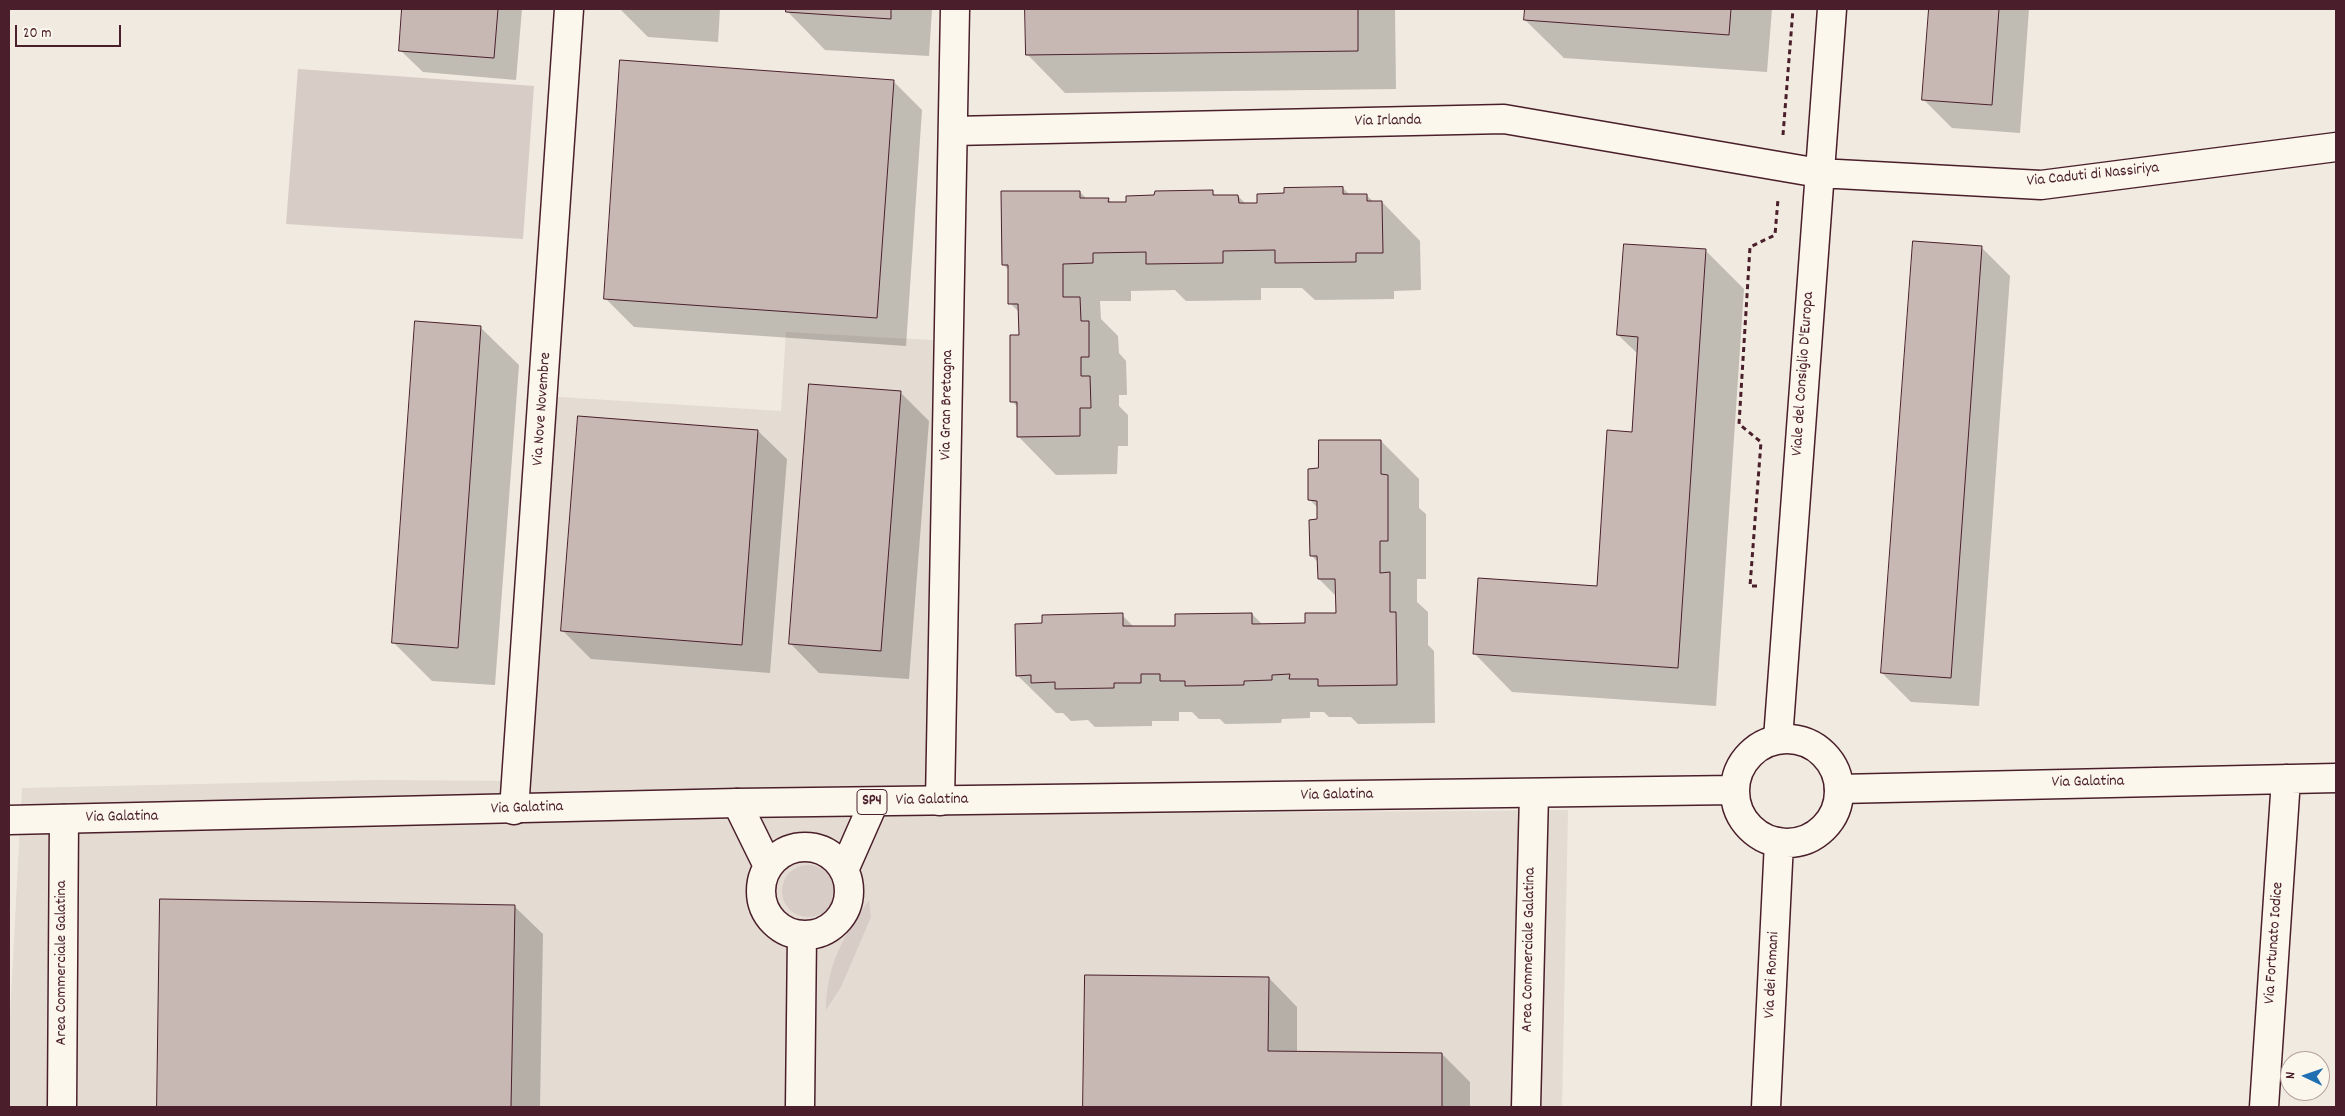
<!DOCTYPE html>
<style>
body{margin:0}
#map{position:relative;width:2345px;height:1116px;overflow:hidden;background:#f0eae0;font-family:Dekko,sans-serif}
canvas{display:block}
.frame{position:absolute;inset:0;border:10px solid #4a1f2b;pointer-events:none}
.north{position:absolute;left:2280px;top:1051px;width:50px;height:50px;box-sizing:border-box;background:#fbf7ec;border:1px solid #b4a19f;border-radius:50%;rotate:273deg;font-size:14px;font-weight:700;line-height:20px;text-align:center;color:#4a1f2b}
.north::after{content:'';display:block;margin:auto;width:18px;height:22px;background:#1f6fb2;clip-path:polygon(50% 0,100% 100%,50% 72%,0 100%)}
.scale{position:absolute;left:15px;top:25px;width:106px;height:22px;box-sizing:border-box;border:2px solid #4a1f2b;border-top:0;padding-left:6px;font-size:15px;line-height:18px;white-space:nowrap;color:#4a1f2b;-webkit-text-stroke:4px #fbf7ec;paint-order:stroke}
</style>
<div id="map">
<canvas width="2345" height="1116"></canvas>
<div class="frame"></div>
<div class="north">N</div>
<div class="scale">20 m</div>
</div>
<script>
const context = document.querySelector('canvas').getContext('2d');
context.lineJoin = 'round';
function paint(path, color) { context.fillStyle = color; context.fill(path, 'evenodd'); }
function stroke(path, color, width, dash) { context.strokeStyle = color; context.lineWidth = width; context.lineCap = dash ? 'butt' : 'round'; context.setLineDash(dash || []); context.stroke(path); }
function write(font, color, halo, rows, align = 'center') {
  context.font = font + ' Dekko,sans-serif'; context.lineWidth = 4; context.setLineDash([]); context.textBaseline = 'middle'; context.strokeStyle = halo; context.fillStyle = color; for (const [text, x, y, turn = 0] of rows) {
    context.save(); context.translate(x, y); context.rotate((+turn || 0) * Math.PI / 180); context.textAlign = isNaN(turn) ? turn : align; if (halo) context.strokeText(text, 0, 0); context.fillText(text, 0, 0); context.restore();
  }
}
const built = new Path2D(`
 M786 332 949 341 940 801 963 815 1568 810 1562 1107H9V1034L22 788 377 780 516 781 544 396 781 411Z`);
const green = new Path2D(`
 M298 69 534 86 523 239 286 224Z
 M782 891a26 26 0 1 1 52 0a26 26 0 1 1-52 0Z
 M869 900 871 917 841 987 826 1010C826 966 844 935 869 900Z`);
const shadow = new Path2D(`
 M403 9H522L516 80 423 72 400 50Z
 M620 9H720L718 42 648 37Z
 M787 9H932L929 56 825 50 787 11Z
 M1027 9H1395L1396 89 1065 93 1027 54Z
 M1526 9H1772L1767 72 1564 58 1525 20Z
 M1930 9H2029L2020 133 1952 128 1923 99Z
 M893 81 922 110 906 346 634 327 605 298Z
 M1343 188 1350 195H1366L1374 202H1382L1420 241 1421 290 1394 291V299L1315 300 1302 288H1261V300L1186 301 1175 290 1131 291V301H1100L1101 319 1118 336 1119 353 1126 361 1127 395H1119V406L1128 415V446H1118L1117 474 1056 475 1018 436V408L1012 401 1020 336V313L1010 303 1009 270 1003 264 1080 192 1087 199H1108L1113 204 1212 192 1217 197 1238 196 1246 204H1258L1286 194Z
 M1982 248 2010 276 1979 706 1911 702 1882 673Z
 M1706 251 1744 289 1716 706 1512 692 1474 653 1598 587 1633 433 1638 354 1618 335Z
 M480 327 519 365 495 685 432 681 393 642Z
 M900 392 929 421 909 679 819 673 791 644Z
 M758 431 787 459 770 673 591 659 563 631Z
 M1381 441 1419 479V508L1426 514V579H1417V602L1428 612V645L1434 651 1435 723 1358 724 1351 717H1329L1324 712H1310V718L1282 719 1281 723 1225 724 1220 719H1199L1192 712H1179V721H1152V726L1095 727 1088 720 1071 721 1063 713H1056L1017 675 1043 624 1122 615 1135 628 1176 627 1252 614 1263 625H1306L1337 614 1336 596 1319 579V563L1311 555 1319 521V509L1310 500 1320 470Z
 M161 900 514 906 543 934 540 1107H158Z
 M1086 976 1269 978 1297 1007V1052L1442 1054 1470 1082V1107H1084Z`);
const building = new Path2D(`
 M402 9H498L494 58 399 51Z
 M786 9H891V19L786 12Z
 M1025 9H1358V51L1026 55Z
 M1525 9H1731L1729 35 1524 20Z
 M1929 9H1999L1992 105 1922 100Z
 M620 60 894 80 877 318 604 299Z
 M1343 187V194H1367V201H1382L1383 253H1356V262L1275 263V250L1223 251V263L1146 264V252L1093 253V263L1063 264V297H1080L1081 321H1089V357H1081V376H1090L1091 408H1080V436L1017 437V402H1010V335H1019L1018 304H1008V265H1002L1001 191H1080V198H1109L1108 202H1126V196L1154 195 1155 191 1213 190V195H1238L1239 203H1257V194L1284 193V188Z
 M1913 241 1982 246 1951 678 1881 673Z
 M1624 244 1706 249 1678 668 1473 654 1478 578 1597 586 1607 430 1632 432 1638 337 1617 335Z
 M415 321 481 326 458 648 392 643Z
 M809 384 901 391 881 651 789 644Z
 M578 416 758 430 742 645 561 631Z
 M1319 440H1381V474L1388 475V541H1380V573L1390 572V612H1396L1397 685 1318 686V679H1289L1290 674 1272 675V680L1244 681V685L1185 686V681H1160V674H1141V683H1114V688L1055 689V682L1031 683V675L1016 676 1015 624 1042 623V615L1123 613V626H1175V614L1252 613V624L1305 623V613H1336L1335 579H1318L1317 556H1310L1309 520 1317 519V501L1308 500V469L1318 468Z
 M160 899 515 905 511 1107H157Z
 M1085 975 1269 977 1268 1051 1442 1053V1107H1083Z`);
const path = new Path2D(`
 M1783 135 1793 9
 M1757 586H1750L1761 442 1739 424 1750 247 1775 235 1778 199`);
const minor = new Path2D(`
 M953 131 1504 119 1819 173 2041 185 2336 147
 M1778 739 1832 9
 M1839 789 2336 778
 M940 801 955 9
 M737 803 768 866
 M514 810 569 9
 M761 891a44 44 0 1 1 88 0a44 44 0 1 1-88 0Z
 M844 870 874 802
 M62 1107 64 819
 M800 1107 802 935
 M1526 1107 1534 794
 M2264 1107 2286 779`);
const major = new Path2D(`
 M1735 791a52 52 0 1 1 104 0a52 52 0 1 1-104 0Z
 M9 820 737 803 1735 790
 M1766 1107 1779 842`);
const shields = [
 [872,802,30]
];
const shieldNames = [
 ["SP4",872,802]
];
const streetNames = [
 ["Via Irlanda",1388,122,-1],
 ["Via Caduti di Nassiriya",2093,176,-6],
 ["Viale del Consiglio D'Europa",1804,374,-86],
 ["Via Gran Bretagna",948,405,-89],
 ["Via Nove Novembre",543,409,-86],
 ["Via Galatina",2088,783,-1],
 ["Via Galatina",1337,796,-1],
 ["Via Galatina",932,801,-1],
 ["Via Galatina",527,809,-2],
 ["Via Galatina",122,818,-1],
 ["Via Fortunato Iodice",2275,943,-86],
 ["Area Commerciale Galatina",1530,950,-89],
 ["Area Commerciale Galatina",63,963,-90],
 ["Via dei Romani",1773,975,-87]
];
paint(built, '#e4dbd2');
paint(green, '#d8ccc6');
paint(shadow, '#0003');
paint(building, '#c8b8b3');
stroke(building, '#4a1f2b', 1);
stroke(minor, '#4a1f2b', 31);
stroke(major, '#4a1f2b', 31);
stroke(path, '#4a1f2b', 3, [5, 4]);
stroke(minor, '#fbf7ec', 28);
stroke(major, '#fbf7ec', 28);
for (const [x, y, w] of shields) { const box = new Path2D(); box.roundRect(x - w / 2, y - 12.5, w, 25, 4); context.fillStyle = '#fbf7ec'; context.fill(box); stroke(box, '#4a1f2b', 1); }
write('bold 15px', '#4a1f2b', null, shieldNames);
write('16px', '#4a1f2b', '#fbf7ec', streetNames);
</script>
